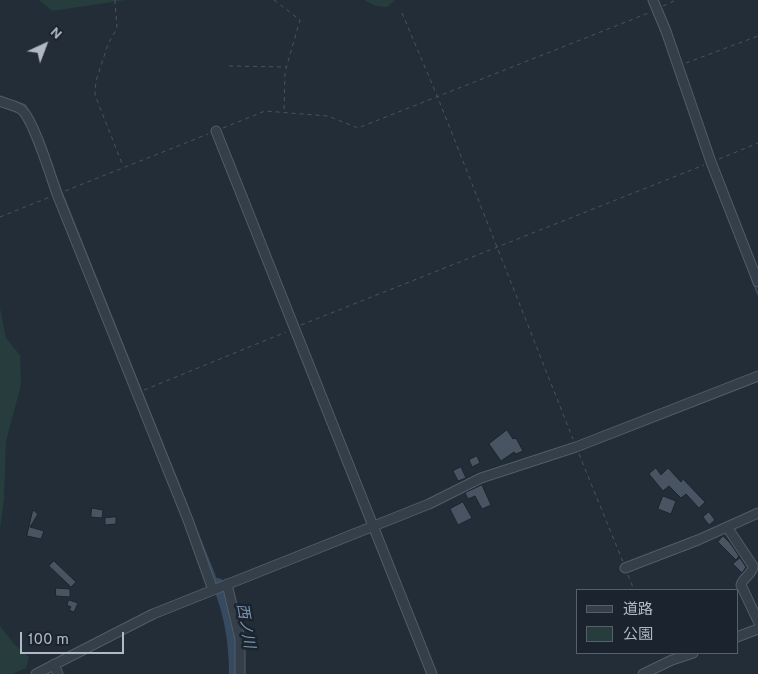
<!DOCTYPE html>
<meta charset="utf-8">
<style>
body{margin:0}
#map{position:relative;width:758px;height:674px;overflow:hidden;background:#222d38;font-family:Overpass,"Noto Sans JP",sans-serif}
canvas{display:block}
.legend{position:absolute;left:576px;top:589px;width:162px;height:65px;box-sizing:border-box;background:#1b242e;border:1px solid #57606a;margin:0;padding:6px 9px;list-style:none;font-size:15px;color:#b0b9c5}
.legend li{display:flex;align-items:center;gap:10px;height:25px}
.legend b{width:25px;border:1px solid #57606a}
.north{position:absolute;left:20px;top:20px;width:50px;height:50px;-webkit-text-stroke:4px #1b242e;paint-order:stroke;rotate:43deg;font-size:14px;font-weight:700;line-height:20px;text-align:center;color:#b0b9c5}
.north::after{content:'';display:block;margin:auto;width:18px;height:22px;background:#b0b9c5;clip-path:polygon(50% 0,100% 100%,50% 72%,0 100%)}
.scale{position:absolute;left:20px;top:632px;width:104px;height:22px;box-sizing:border-box;border:2px solid #b0b9c5;border-top:0;padding-left:6px;font-size:15px;line-height:18px;white-space:nowrap;color:#b0b9c5;-webkit-text-stroke:4px #1b242e;paint-order:stroke}
</style>
<div id="map">
<canvas width="758" height="674"></canvas>
<ul class="legend">
<li><b style="height:6px;background:#353f49"></b>道路</li>
<li><b style="height:14px;background:#273c3c"></b>公園</li>
</ul>
<div class="north">N</div>
<div class="scale">100 m</div>
</div>
<script>
const context = document.querySelector('canvas').getContext('2d');
context.lineJoin = 'round';
function paint(path, color) { context.fillStyle = color; context.fill(path, 'evenodd'); }
function stroke(path, color, width, dash) { context.strokeStyle = color; context.lineWidth = width; context.lineCap = dash ? 'butt' : 'round'; context.setLineDash(dash || []); context.stroke(path); }
function write(font, color, halo, rows, align = 'center') {
  context.font = font + ' Overpass,"Noto Sans JP",sans-serif'; context.lineWidth = 5; context.setLineDash([]); context.textBaseline = 'middle'; context.strokeStyle = halo; context.fillStyle = color; for (const [text, x, y, turn = 0] of rows) {
    context.save(); context.translate(x, y); context.rotate((+turn || 0) * Math.PI / 180); context.textAlign = isNaN(turn) ? turn : align; if (halo) context.strokeText(text, 0, 0); context.fillText(text, 0, 0); context.restore();
  }
}
const green = new Path2D(`
 M39 0H126L52 11Z
 M364 0H395L387 7 376 6Z
 M0 308 6 338 20 355 21 385 6 441 4 499 0 529Z
 M0 626 15 645 29 657 26 668 12 674H0Z`);
const stream = new Path2D(`
 M12 101 25 105 32 117
 M54 173 189 510
 M751 277 758 294
 M192 519 218 584`);
const river = new Path2D(`
 M218 584C230 612 235 643 235 674`);
const building = new Path2D(`
 M507 430 513 439 516 438 523 451 516 454 514 452 501 461 489 444Z
 M477 456 480 463 472 467 469 460Z
 M461 467 466 478 458 481 453 471Z
 M656 468 661 475 668 468 681 482 683 479 705 502 699 508 686 494 681 498 669 486 663 491 649 474Z
 M482 485 491 505 482 509 475 496 468 499 465 493Z
 M663 496 676 501 671 514 658 509Z
 M463 502 472 518 458 525 450 509Z
 M92 508 103 510 102 518 91 517Z
 M33 510 38 514 30 527 44 531 41 539 27 536Z
 M709 512 715 520 709 525 703 517Z
 M116 517V524L105 525V518Z
 M723 536 730 543 739 556 736 560 718 542Z
 M740 558 746 567 742 573 733 564Z
 M54 561 76 582 71 587 49 566Z
 M56 588 70 589V597L56 596Z
 M69 600 78 603 74 612 69 610 71 607 67 605Z`);
const path = new Path2D(`
 M115 0 117 28 108 44 96 81 95 95 123 166
 M274 0 300 20 285 72 284 112
 M663 6 676 0
 M402 13 438 98 573 439
 M686 63 758 36
 M229 66 286 67
 M223 128 265 111 328 116 358 128 651 12
 M719 159 758 143
 M65 191 208 134
 M0 217 50 197
 M301 325 704 165
 M144 390 286 332
 M579 454 623 562
 M628 575 634 590`);
const minor = new Path2D(`
 M653 0 666 31 711 162 758 282
 M0 101C6 104 17 106 22 110 34 121 51 177 57 194L188 520 213 590
 M216 131 432 674
 M727 527 753 566C753 574 743 577 741 585L758 621
 M625 568 698 540 758 513
 M227 584 240 639V674
 M737 637 758 629
 M54 664 58 674
 M36 674 153 614 429 504 481 478 576 447 758 376
 M643 674 672 660 693 653`);
const waterNames = [
 ["西ノ川",244,626,80]
];
paint(green, '#273c3c');
stroke(stream, '#364a60', 2);
stroke(river, '#364a60', 12);
paint(building, '#485462');
stroke(building, '#1c2630', 1);
stroke(minor, '#535c67', 11);
stroke(path, '#435859', 1, [4, 4]);
stroke(minor, '#353f49', 9);
write('italic 15px', '#7892ad', '#1b242e', waterNames);
</script>
